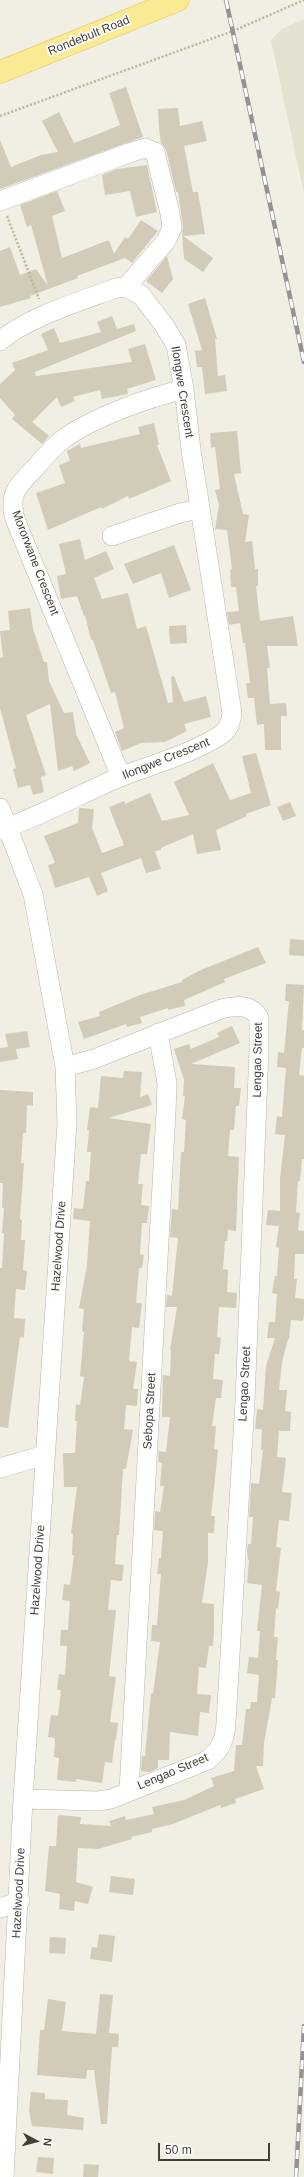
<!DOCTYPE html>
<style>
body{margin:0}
#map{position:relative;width:304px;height:2177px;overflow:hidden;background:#f1eee3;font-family:Arial,sans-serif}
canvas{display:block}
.north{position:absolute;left:16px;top:2121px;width:40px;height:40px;-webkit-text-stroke:3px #fff;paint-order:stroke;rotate:96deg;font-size:11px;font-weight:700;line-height:16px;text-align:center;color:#423e34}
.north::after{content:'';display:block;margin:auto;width:14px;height:18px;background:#423e34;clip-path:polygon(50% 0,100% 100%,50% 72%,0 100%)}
.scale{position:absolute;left:158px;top:2143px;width:112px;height:18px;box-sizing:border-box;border:2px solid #423e34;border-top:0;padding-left:5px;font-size:12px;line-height:14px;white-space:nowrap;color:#423e34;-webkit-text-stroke:3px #fff;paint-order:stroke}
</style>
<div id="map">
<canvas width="304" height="2177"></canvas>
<div class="north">N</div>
<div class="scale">50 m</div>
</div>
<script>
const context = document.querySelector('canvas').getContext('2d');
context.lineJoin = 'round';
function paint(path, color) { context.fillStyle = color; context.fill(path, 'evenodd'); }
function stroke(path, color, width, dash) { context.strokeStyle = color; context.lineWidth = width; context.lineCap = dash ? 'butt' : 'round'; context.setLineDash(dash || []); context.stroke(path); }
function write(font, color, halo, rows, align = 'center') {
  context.font = font + ' Arial,sans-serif'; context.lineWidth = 3.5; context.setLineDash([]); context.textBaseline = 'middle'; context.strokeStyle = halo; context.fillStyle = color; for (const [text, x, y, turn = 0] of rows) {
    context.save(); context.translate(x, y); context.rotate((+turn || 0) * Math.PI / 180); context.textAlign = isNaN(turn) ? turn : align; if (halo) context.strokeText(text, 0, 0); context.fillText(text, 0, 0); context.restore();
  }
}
const residential = new Path2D(`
 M304 19V194L271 40 282 29Z`);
const building = new Path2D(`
 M126 87 143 137 0 189V140L11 167 41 155 58 152 42 121 59 112 74 143 98 134 120 125 109 93Z
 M178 108 180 126 202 121 207 141 184 146 193 192H198L205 234 183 236 213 258 203 272 184 259 182 233 183 227 178 192H176L166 149 161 143 159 129 158 109Z
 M147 165 157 212 136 217 130 191 105 195 102 175 117 169Z
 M57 191 65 211 52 216 62 258 109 240 114 254 125 237 128 239 141 220 158 231 132 263 125 258 77 276 78 278 30 296 31 298 0 307V251L10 247 20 275 36 269 48 286 31 225 27 227 20 205Z
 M167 256 173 279 162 293 146 281Z
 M205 298 217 339H215L218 376 225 375 227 391 205 394 202 367H197L195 351 202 350 188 304Z
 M112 316 117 329 134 324 136 331 35 372 36 376 132 362 128 349 145 344 156 380 127 389 128 394 102 399 100 390 73 397 75 401 61 407 57 397 32 422 49 436 42 444 12 419 15 415 0 398V384L15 370 12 363 48 350 41 334 54 328 60 343 101 332 97 322Z
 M154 423 159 445H157L171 481 129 499 128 496 102 509 101 507 48 530 36 493 65 483 59 465 70 461 67 451 80 444 81 448 140 434 138 427Z
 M237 431 241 473 234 474 243 514 249 515 245 542 252 541 255 569H258V586H256L260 621 293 616 298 646H267L270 668H267L270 704 286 703 287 716H281V750H265L264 724 257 725 254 698H248L246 683H250L245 643H243L240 623 229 625 227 612 239 611 236 587H231L230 570 232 569 227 530 215 529 219 505 215 490 220 489 215 447 211 448 210 433Z
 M80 539 85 560 106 551 114 569 94 578 102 599 128 593 137 629 146 626 168 703 173 702 171 677 174 676 184 702 206 696 211 717 184 724 187 731 165 742 141 743 122 751 115 732 124 728 115 692 111 693 93 640H91L85 615 84 616 77 596 61 599 57 576 66 574 59 544Z
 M174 545 191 590 169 598 161 573 133 584 124 564Z
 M30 608 33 629 44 662H47L49 681 64 713 73 712 76 734 90 763 74 771 72 766 58 771 50 704 26 715 46 775 41 777 44 792 33 795 30 785 18 788 13 769 16 768 0 708V658L3 657 0 631 10 630 8 611Z
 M186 625 187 643 170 644 169 626Z
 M256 753 271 805 246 814 247 816 216 830 221 850 197 854 193 834 161 848V850L155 851 161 869 146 873 141 858 101 873 108 891 97 896 89 877 55 888 48 865 55 863 44 836 78 823 79 808 94 809 92 828 102 853 124 845 109 807 124 801 125 804 150 793 162 821 189 815 174 782 213 763 230 800 251 793 242 756Z
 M290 802 296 816 283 821 277 807Z
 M290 939 304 940V956L289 955Z
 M258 947 266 963 224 979 225 982 184 1000 185 1006 168 1010V1008L140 1017 142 1023 127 1027 126 1024 84 1039 78 1022 100 1016 99 1012 140 995 182 982V980L201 970Z
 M286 984 304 985 302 1030H304V1048H302L299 1075 304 1076V1159H302L300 1181H298L296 1212 300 1213 298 1230 304 1231V1254H295L294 1279H297L295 1298 304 1299V1314L303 1321 291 1320 289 1339H288L282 1362 279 1390H287L285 1411 291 1412 290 1431H279L277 1457 286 1458 282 1492 292 1493 289 1521 279 1520 276 1547 281 1548 276 1591 280 1592 278 1609 276 1608 274 1637H278L276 1660H278L275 1698H272L264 1743 263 1766H256L264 1789 235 1799 236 1803 221 1808 220 1805 173 1824 152 1829V1832L131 1837 132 1839 98 1849 78 1848 76 1882 93 1887 88 1904 75 1901 74 1911 59 1909 60 1894 45 1891 49 1846H56L58 1815 81 1817 80 1824 111 1826 109 1821 125 1816 126 1820 154 1814 152 1807 184 1800 214 1786 211 1778 234 1771 236 1745H242L246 1709H250L251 1702H257L259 1675 247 1673 249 1657 258 1658 260 1631H257L262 1585 247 1583 249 1560H248L247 1551 248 1544H251L253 1517H249L251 1483 259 1484 263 1450H261L262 1429H255L257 1409 263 1410 266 1366 275 1338H267L269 1322H275L277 1294 272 1293 275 1276H277L279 1248 276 1247 279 1226 266 1225 268 1210 280 1211V1179L285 1135 275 1134 277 1116 282 1117 286 1068 277 1067 278 1052 284 1053 289 1001H285Z
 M232 1026 240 1043 191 1064 235 1067 234 1088H241L239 1106H236L234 1130H230L228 1156 239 1157 236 1231 228 1230 227 1241H225L223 1269 228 1270 227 1292 237 1293 236 1308 219 1307 217 1337 221 1338 219 1354H215L213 1379 223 1380 221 1398H216L212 1426H216L214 1449 218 1450 211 1516H215L214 1533H208V1562L202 1603 214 1604V1633L213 1646H209L206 1668 199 1667 197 1694 211 1695 209 1713 200 1712 198 1736 170 1732 169 1760H158V1768L150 1772 141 1771 142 1756H145L151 1693H153L160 1642 151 1641 152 1625H157L161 1574H157L159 1558H161L163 1531 154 1530 155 1511 160 1512 164 1486H160L162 1463 158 1462 159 1451 166 1452 170 1417H162L163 1375 170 1376 171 1350H170L177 1307H166L167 1295 172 1296 178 1238 170 1237 172 1209 178 1210 181 1152H184L186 1120 182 1119 185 1096H183L184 1080 174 1049 189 1044 191 1049 219 1037 217 1033Z
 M27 1031 30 1047 16 1049 18 1059 0 1062V1048L8 1047 5 1034Z
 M124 1071 142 1072 140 1097 148 1094 152 1105 108 1118 151 1124 147 1154H141L138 1184H143L141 1205 149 1206 147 1223H142L140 1254 144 1255 142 1268H139L136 1303H142L139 1328 132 1327 129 1361 137 1362 133 1389H138L137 1406 126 1405 124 1429 133 1430 126 1469H123L119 1535H117L115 1564 124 1565 122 1581 111 1580 108 1610H116L109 1676 116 1677 110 1722 118 1723 116 1740H115L112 1763 105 1762 102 1783 76 1779V1782L57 1780 59 1758 54 1757 55 1738 48 1737 51 1715 58 1716 61 1690H57L59 1674 65 1675 67 1646H60L61 1630H68L70 1601 62 1600 64 1584 70 1585 74 1555H72L73 1534 71 1533 77 1487H64L63 1453H75L77 1421H75L76 1404 80 1405 84 1377 80 1376 84 1332 82 1331 84 1309 79 1308 87 1265 90 1221 73 1219 74 1208 83 1209 86 1181H89L91 1152H87L89 1130H87L90 1107 98 1108 101 1076 123 1078Z
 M0 1090 33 1092V1106L27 1105 26 1133H23L21 1163H24L20 1219 22 1220 21 1240H25L23 1270 27 1271 25 1290 16 1289 14 1318 25 1319 24 1338 20 1337 8 1428 0 1427V1268H2L4 1233H2L4 1208H2L3 1183H0Z
 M111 1876 135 1879 133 1895 109 1892Z
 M99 1934 115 1936 112 1962 90 1959 92 1947 97 1948Z
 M50 1937 66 1938 65 1954 49 1953Z
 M100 1994 113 1995 109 2033 119 2034 118 2047H112L107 2124H101L94 2070H87L86 2079 37 2075 40 2030H44L48 1999 66 2002 62 2031 96 2034Z
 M31 2092 45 2093V2099L68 2100 67 2115 84 2118 83 2130 32 2126 29 2110Z
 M38 2157 54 2158 53 2174 36 2172Z
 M84 2164 99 2165 98 2177H83Z`);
const path = new Path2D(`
 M0 116 233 31 304 0
 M7 216 39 299`);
const minor = new Path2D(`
 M0 201 129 153 145 148 155 152 170 213 172 228 166 241 126 287
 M0 341C28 317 81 301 116 288L126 287 141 295 164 325 176 345 184 389 191 450 232 713C231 723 228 731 219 736 189 755 153 764 120 777 80 794 41 816 0 830
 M112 536 180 513 200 509
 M121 777 15 519C8 492 19 485 36 467 45 456 55 445 66 437 97 416 148 398 184 389
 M0 808 33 894 65 1067 67 1123 23 1799 4 2177
 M0 1468 45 1455
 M129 1791 166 1112 167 1083 158 1033
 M23 1799 98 1801 111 1799 208 1760C221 1749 225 1739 226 1723L245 1401 259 1050V1018C251 1003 235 1006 221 1009L94 1059 65 1067
 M0 1908 20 1901`);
const major = new Path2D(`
 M0 72 178 0`);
const rail = new Path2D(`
 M226 0 304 362
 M296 2177 304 2026`);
const streetNames = [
 ["Rondebult Road",89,36,-22],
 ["Ilongwe Crescent",182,392,81],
 ["Mororwane Crescent",35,563,69],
 ["Ilongwe Crescent",166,759,-22],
 ["Lengao Street",258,1060,-89],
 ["Hazelwood Drive",59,1246,-86],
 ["Lengao Street",245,1384,-87],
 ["Sebopa Street",150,1411,-87],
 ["Hazelwood Drive",38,1570,-86],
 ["Lengao Street",173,1772,-23],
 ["Hazelwood Drive",19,1893,-87]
];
paint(residential, '#e4e1d1');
paint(building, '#d2cbb9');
stroke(minor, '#bbb7a6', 20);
stroke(major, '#dec964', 23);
stroke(path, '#bdb598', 2.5, [2, 2]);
stroke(minor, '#fff', 19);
stroke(major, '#faea93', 22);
stroke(rail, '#939393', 4.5);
stroke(rail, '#fff', 3, [9]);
write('12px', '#423e34', '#fff', streetNames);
</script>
